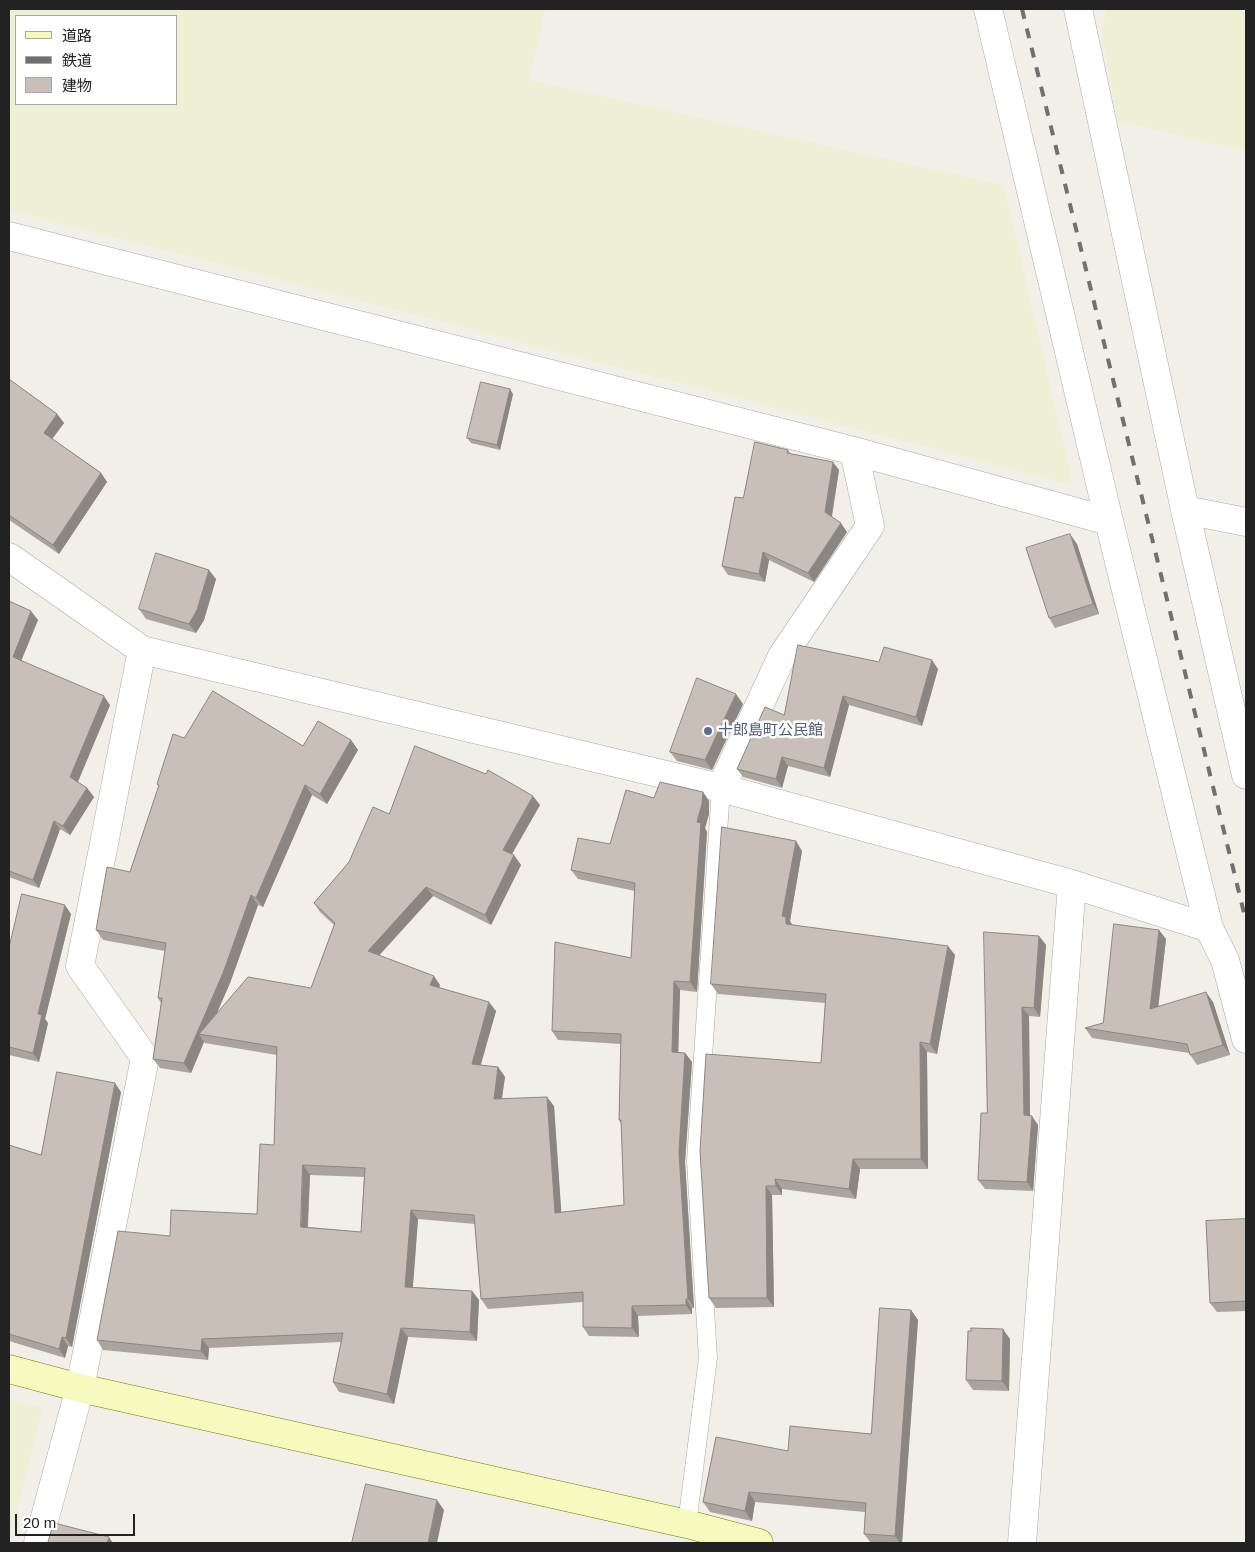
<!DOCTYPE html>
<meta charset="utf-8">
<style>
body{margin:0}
#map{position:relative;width:1255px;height:1552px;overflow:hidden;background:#f2efe9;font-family:Helvetica,"Noto Sans JP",sans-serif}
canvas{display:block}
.frame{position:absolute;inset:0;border:10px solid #222;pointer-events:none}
.legend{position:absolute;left:15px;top:15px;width:162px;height:90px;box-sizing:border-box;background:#fff;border:1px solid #a7a7a7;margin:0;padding:6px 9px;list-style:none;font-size:15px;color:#222}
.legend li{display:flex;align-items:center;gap:10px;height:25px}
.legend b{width:25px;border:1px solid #a7a7a7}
.scale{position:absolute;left:15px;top:1514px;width:120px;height:22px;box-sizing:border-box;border:2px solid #222;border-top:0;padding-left:6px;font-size:15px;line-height:18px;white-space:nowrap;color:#222;-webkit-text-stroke:4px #fff;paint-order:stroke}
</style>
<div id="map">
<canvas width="1255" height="1552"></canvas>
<div class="frame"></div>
<ul class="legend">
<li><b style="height:6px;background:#f7fabf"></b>道路</li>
<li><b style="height:6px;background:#707070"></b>鉄道</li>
<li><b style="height:14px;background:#c7bfb8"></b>建物</li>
</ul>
<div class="scale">20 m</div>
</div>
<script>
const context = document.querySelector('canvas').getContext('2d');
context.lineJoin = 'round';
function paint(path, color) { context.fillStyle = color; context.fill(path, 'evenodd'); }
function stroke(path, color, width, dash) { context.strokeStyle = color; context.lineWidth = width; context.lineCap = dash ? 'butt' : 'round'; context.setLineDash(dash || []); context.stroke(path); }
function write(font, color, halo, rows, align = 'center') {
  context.font = font + ' Helvetica,"Noto Sans JP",sans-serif'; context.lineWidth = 5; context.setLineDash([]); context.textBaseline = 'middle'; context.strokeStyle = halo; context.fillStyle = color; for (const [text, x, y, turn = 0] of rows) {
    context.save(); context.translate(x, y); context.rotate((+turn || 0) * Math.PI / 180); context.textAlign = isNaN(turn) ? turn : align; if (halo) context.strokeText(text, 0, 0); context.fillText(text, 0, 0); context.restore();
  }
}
const farmland = new Path2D(`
 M9 9H545L530 80 1004 185 1073 485 9 210ZM16 16H176V104H16Z
 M1106 9H1246V151L1117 121 1102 35Z
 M9 1398 43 1408 9 1540Z`);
const lane = new Path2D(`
 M687 1524 708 1358 696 1161 721 788`);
const street = new Path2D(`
 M988 9 1109 521 1209 928 1225 960 1246 1039
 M1078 9 1185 510 1246 775
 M9 236 854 451 1109 521
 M1185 510 1246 522
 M9 557 142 650 721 788 1072 884 1209 928
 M721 788 782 656 870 526 854 451
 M38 1543 80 1388 145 1058 80 966 142 650
 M1022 1543 1072 884`);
const secondary = new Path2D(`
 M9 1369 80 1388 687 1524 759 1543`);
const rail = new Path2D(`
 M1022 9 1246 921`);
const wall = new Path2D(`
 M9 379 57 414 64 423 52 439 101 473 107 482 59 554 9 520Z
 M513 394 500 450 471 443 467 438Z
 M788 450 791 454 839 470 832 517 847 532 814 582 769 560 765 582 728 575 722 566 743 498Z
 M1077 544 1099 614 1055 628 1049 618Z
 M216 579 204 620 196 633 146 619 139 609Z
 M9 601 38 620 21 661 110 705 78 782 87 788 94 797 70 835 60 829 39 888 9 877Z
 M879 662 938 669 922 726 849 705 830 777 788 766 782 788 743 777 737 769 784 715Z
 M743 704 712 770 677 761 670 752Z
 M351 740 358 750 327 804 312 795 263 907 258 905 230 983 217 1013 311 988 334 925 320 912 314 903 349 862 389 814 540 805 512 854 521 865 491 925 433 896 379 955 440 985 439 988 496 1011 481 1065 498 1067 505 1077 502 1099 554 1106 561 1212 624 1205 622 1125 619 1120 621 1044 558 1040 552 1031 631 958 635 891 578 879 571 870 610 844 654 798 703 792 709 801V814L705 828 707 832 697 992 680 990 678 1053H685L692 1062 685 1162 694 1308H692V1314L638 1316 639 1337 589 1336 583 1327V1302L488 1309 481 1299 475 1224 418 1219 413 1287 472 1291 479 1300 477 1341 408 1337 394 1404 339 1392 333 1382 341 1342 209 1348 208 1360 103 1350 97 1340 170 1236 257 1214 274 1145 277 1055 205 1043 204 1042 191 1073 160 1068 153 1059 161 1003 158 998 165 951 103 940 96 930 130 872 159 787 157 784 303 746ZM310 1175 364 1177 361 1232 308 1227Z
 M802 851 790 921 792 925 955 955 937 1054 927 1052 928 1169H860L856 1199 782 1189V1195H772L774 1307 716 1308 709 1298 821 1063 825 1003 718 994 711 984Z
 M71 914 45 1019 48 1023 39 1062 9 1055V948Z
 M1039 936 1046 945 1040 1017 1029 1016 1030 1115 1038 1125 1033 1191 985 1189 978 1180 987 1113Z
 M1166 939 1158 1006 1213 1002 1230 1055 1197 1065 1189 1053 1092 1038 1085 1028 1103 1023Z
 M121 1092 72 1347 68 1346 65 1358 9 1341V1145L41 1155Z
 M1246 1219V1311L1217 1312 1210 1303Z
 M911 1310 918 1320 902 1543H871L864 1534 865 1512 755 1502 752 1521 710 1512 703 1502 788 1451 871 1434Z
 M1010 1339 1009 1391 973 1390 966 1380Z`);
const shadedWall = new Path2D(`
 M510 389 513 394 500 450 497 445Z
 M57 414 64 423 50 442 44 433Z
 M833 462 839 470 831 520 825 512Z
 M101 473 107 482 59 554 53 545Z
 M841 523 847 532 814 582 808 573Z
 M1070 534 1077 544 1099 614 1093 604Z
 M763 552 769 560 765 582 759 574Z
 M209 570 216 579 204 620 196 633 189 624Z
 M31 611 38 620 19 666 13 657Z
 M932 660 938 669 922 726 916 717Z
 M736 694 743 704 712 770 705 760Z
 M104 696 110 705 76 786 70 777Z
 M843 696 849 705 830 777 824 768Z
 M351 740 358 750 327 804 320 794Z
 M782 757 788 766 782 788 776 779Z
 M305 785 312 795 263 907 256 898Z
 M87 788 94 797 70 835 63 826Z
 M703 792 709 801V814L705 828 707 832 697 992 690 982 697 822Z
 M533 796 540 805 509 859 503 850Z
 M54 821 60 829 39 888 33 880Z
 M796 841 802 851 790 921 793 926 786 924 782 916Z
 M514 855 521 865 491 925 485 915Z
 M426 887 433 896 375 960 368 951Z
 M251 895 258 905 230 983 207 1035 199 1034 204 1042 191 1073 184 1063Z
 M65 905 71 914 45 1019 48 1023 39 1062 33 1053 38 1014Z
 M1159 930 1166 939 1157 1018 1150 1009Z
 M1039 936 1046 945 1040 1017 1034 1008Z
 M948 946 955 955 937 1054 930 1044Z
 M434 976 440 985 436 995 430 985Z
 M674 981 680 990 678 1062 672 1052Z
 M1206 992 1213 1002 1230 1055 1223 1045Z
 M489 1002 496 1011 478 1073 472 1064Z
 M1022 1007 1029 1016 1030 1124 1024 1115Z
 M920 1042 927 1052 928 1169 921 1159Z
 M685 1053 692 1062 685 1162 694 1308 688 1299 679 1152Z
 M498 1067 505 1077 500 1109 494 1099Z
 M115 1083 121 1092 72 1347 66 1338Z
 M547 1097 554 1106 562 1222 555 1213Z
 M1032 1116 1038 1125 1033 1191 1027 1182Z
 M853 1159 860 1169 856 1199 849 1189Z
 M303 1165 310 1175 307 1236 301 1227Z
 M775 1179 782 1189V1195L776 1186Z
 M766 1186 772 1195 774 1307 767 1298Z
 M411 1210 418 1219 412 1296 405 1287Z
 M472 1291 479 1300 477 1341 470 1332Z
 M686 1299 692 1308V1314L686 1305Z
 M632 1306 638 1316 639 1337 632 1328Z
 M911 1310 918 1320 902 1543H900L895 1536Z
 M401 1328 408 1337 394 1404 387 1394Z
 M1003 1329 1010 1339 1009 1391 1002 1381Z
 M62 1337 68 1346 65 1358 59 1349Z
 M202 1339 209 1348 208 1360 201 1351Z
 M749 1492 755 1502 752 1521 745 1511Z
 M437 1500 444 1510 437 1543H428Z
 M109 1537 113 1543H107Z`);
const building = new Path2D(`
 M9 379 57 414 44 433 101 473 53 545 9 515Z
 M481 382 510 389 497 445 467 438Z
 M755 442 788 450 787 453 833 462 825 512 841 523 808 573 763 552 759 574 722 566 735 497 743 498Z
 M1070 534 1093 604 1049 618 1026 548Z
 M156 553 209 570 197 610 189 624 139 609Z
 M9 601 31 611 13 657 104 696 70 777 87 788 63 826 54 821 33 880 9 871Z
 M798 645 879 662 884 647 932 660 916 717 843 696 824 768 782 757 776 779 737 769 765 707 784 715Z
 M697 678 736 694 705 760 670 752Z
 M213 691 303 746 318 721 351 740 320 794 305 785 256 898 251 895 223 973 184 1063 153 1059 162 998H158L166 943 96 930 107 867 130 872 159 785 157 784 173 734 184 738Z
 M415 746 486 774 488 770 533 796 503 850 514 855 485 915 426 887 368 951 434 976 430 985 489 1002 472 1064 498 1067 494 1099 547 1097 555 1213 624 1205 621 1120H619L621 1034 552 1031 555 942 631 958 635 883 571 870 578 838 610 844 626 790 654 798 660 782 703 792 702 804 697 822 701 823 690 982 674 981 672 1052 685 1053 679 1152 688 1299H686V1305L632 1306V1328L583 1327V1292L481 1299 474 1215 411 1210 405 1287 472 1291 470 1332 401 1328 387 1394 333 1382 343 1333 202 1339 201 1351 97 1340 118 1231 170 1236 171 1210 257 1214 260 1144 274 1145 277 1047 199 1034 248 977 311 988 335 923 314 903 349 862 373 807 389 814ZM303 1165 365 1168 361 1232 301 1227Z
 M722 827 796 841 782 916 786 917V924L948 946 930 1044 920 1042 921 1159H853L849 1189 775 1179 776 1186H766L767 1298H709L700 1151 706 1054 821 1063 826 994 711 984Z
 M22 894 65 905 38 1014 42 1015 33 1053 9 1047V948Z
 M1114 924 1159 930 1150 1009 1206 992 1223 1045 1190 1055 1187 1044 1085 1028 1103 1023Z
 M984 932 1039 936 1034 1008 1022 1007 1024 1115 1032 1116 1027 1182 978 1180 981 1113H987Z
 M57 1072 115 1083 66 1338 62 1337 59 1349 9 1334V1145L41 1155Z
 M1246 1219V1301L1210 1303 1206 1221Z
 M880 1308 911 1310 895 1536 864 1534 866 1503 749 1492 745 1511 703 1502 716 1437 788 1451 790 1426 871 1434Z
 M971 1328 1003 1329 1002 1381 966 1380 968 1331H971Z
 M366 1484 437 1500 428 1543H352Z
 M54 1523 109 1537 107 1543H48Z`);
const markers = [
 [708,731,5,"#5c6f8a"]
];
const serviceNames = [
 ["十郎島町公民館",718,731]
];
paint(farmland, '#eef0d5');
stroke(lane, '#a9a9a9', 19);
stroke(street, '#a9a9a9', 29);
stroke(secondary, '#707d05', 29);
stroke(lane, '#fff', 18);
stroke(street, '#fff', 28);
stroke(secondary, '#f7fabf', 28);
stroke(rail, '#707070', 4, [10, 10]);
paint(wall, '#aba49e');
paint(shadedWall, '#8b8681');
paint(building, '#c7bfb8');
stroke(building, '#8b8681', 1);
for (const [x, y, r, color] of markers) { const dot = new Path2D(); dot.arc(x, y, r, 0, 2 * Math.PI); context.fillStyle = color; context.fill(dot); stroke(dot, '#fff', 2); }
write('15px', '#4e5e75', '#fff', serviceNames, 'left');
</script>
